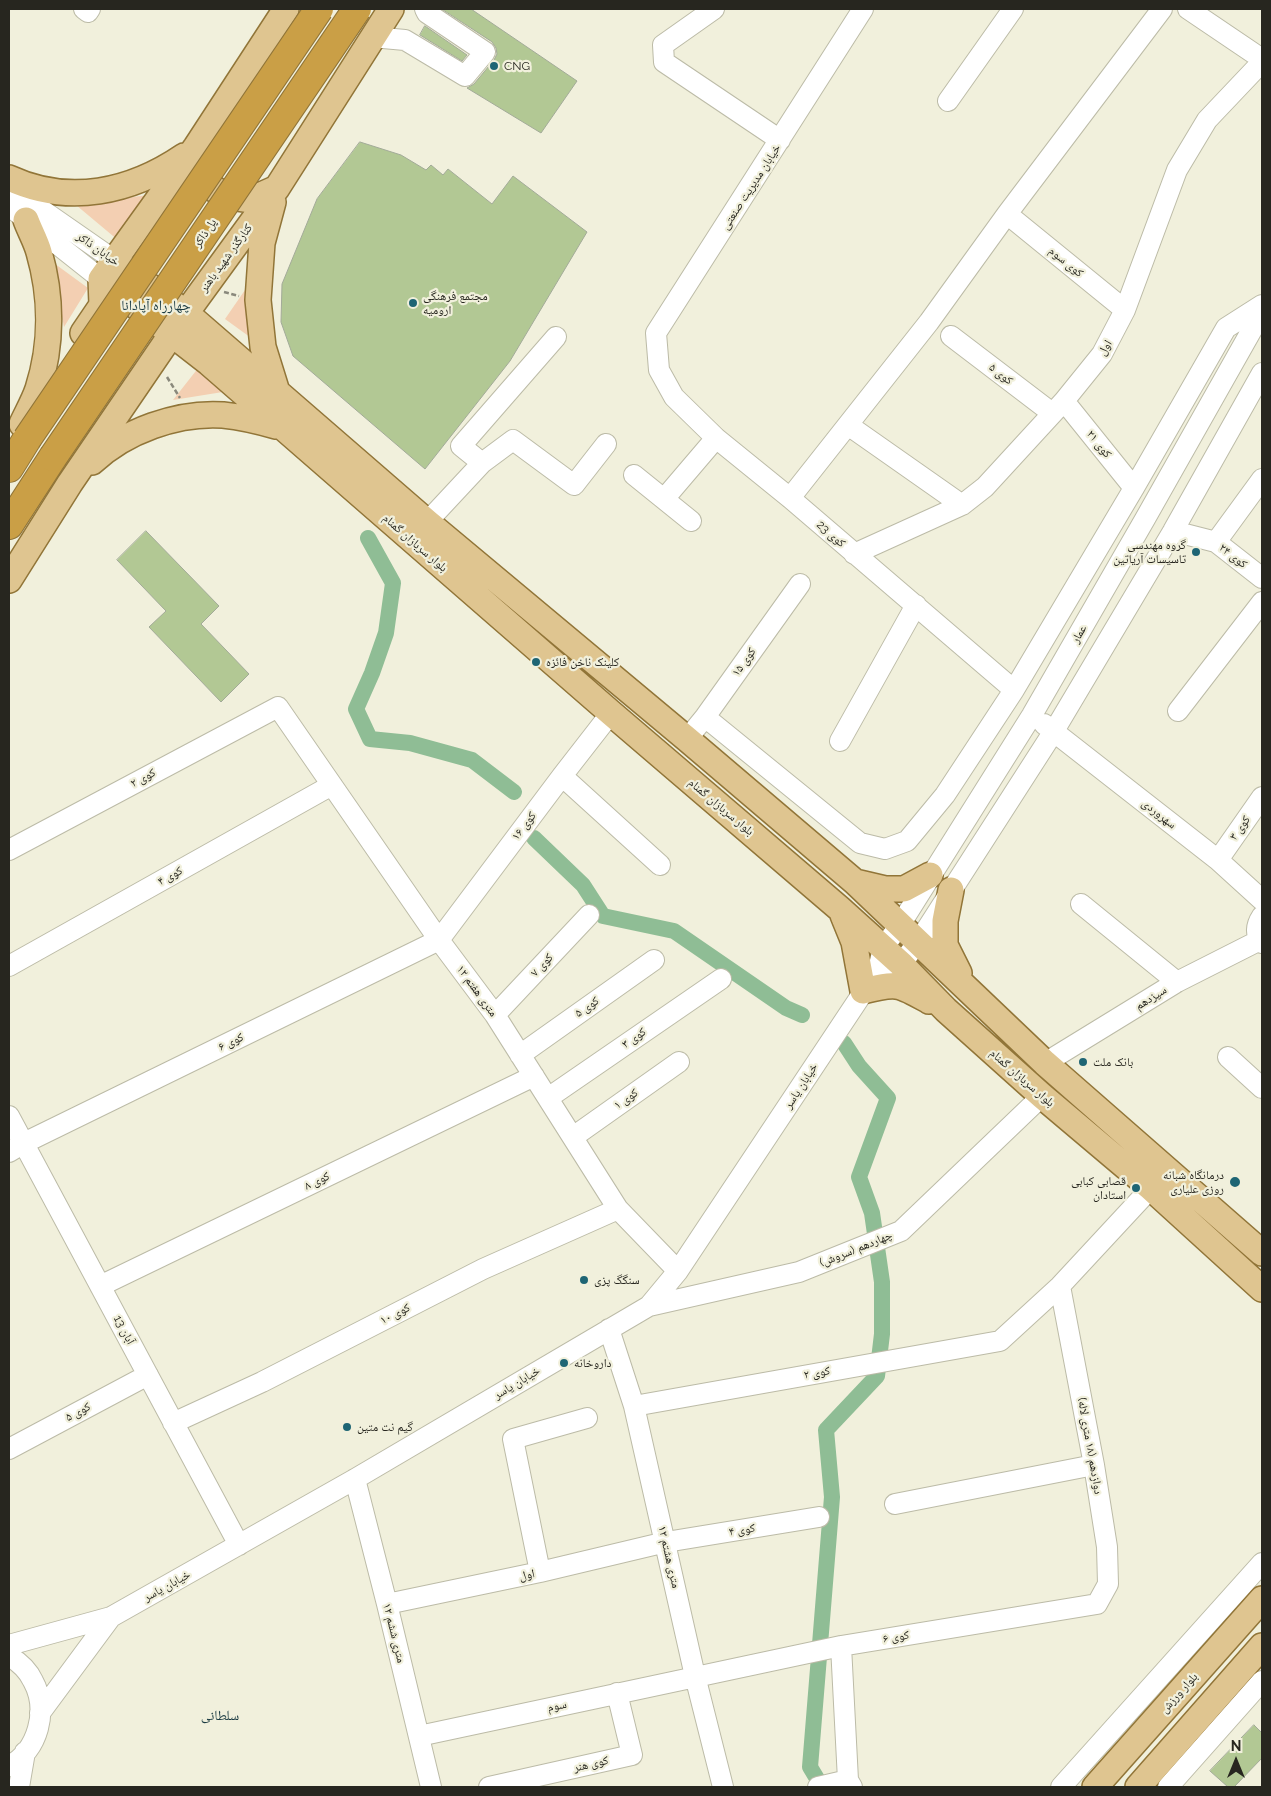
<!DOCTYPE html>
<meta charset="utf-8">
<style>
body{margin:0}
#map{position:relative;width:1271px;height:1796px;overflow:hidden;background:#f1f0dc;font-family:Raleway,sans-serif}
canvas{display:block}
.frame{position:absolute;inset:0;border:10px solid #27261f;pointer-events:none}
.north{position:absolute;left:1211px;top:1736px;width:50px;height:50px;-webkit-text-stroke:4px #f1f0dc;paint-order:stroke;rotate:0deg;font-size:14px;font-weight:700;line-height:20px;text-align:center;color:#27261f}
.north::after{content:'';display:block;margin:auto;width:18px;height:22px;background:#27261f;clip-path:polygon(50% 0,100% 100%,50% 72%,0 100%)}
</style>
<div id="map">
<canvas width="1271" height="1796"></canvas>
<div class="frame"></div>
<div class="north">N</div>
</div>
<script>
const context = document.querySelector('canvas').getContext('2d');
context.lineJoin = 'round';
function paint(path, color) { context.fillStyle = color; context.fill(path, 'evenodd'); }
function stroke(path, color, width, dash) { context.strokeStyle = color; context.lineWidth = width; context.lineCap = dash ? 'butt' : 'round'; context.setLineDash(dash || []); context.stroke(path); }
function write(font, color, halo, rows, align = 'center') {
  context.font = font + ' Raleway,"Noto Naskh Arabic",sans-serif'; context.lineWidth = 4.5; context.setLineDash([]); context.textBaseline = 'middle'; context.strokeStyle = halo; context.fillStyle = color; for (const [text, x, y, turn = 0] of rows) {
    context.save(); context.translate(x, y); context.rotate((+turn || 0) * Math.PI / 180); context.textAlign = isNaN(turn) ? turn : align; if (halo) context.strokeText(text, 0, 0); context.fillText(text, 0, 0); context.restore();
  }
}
const green = new Path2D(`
 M148 195 119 241 76 205Z
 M51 261 88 288 64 327Z
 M245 290 254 340 225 319Z
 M199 367 229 391 173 400Z`);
const canal = new Path2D(`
 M368 538 393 583 386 633 372 673 356 709 370 739 410 743 472 760 514 792
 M534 838 583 885 603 916 674 931 786 1008 802 1015
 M822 1787 810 1767 832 1497 826 1430 877 1376 882 1334V1282L872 1213 859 1177 888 1098 859 1066 844 1043`);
const building = new Path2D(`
 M442 9H471L577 81 541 133 467 88 474 84 494 60 497 54 496 48 492 42Z
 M425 26 467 55 462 61 420 35Z
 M360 142 401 155 426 170 431 165 443 175 448 169 492 204 513 176 587 232 510 361 425 469 293 356 281 322 282 284 317 199Z
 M146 531 219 606 201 624 249 674 221 702 149 627 166 611 117 560Z
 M1254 1725 1262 1733V1758L1234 1787H1228L1210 1771Z`);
const path = new Path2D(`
 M224 292 239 296
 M167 377 180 398`);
const minor = new Path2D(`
 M84 9 88 12 90 9
 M714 9 663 45 664 62 780 140
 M863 9 656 333 659 370 674 397 716 438 790 498 1014 690
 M1188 9 1262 59
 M372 37 405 40 465 76 485 52 427 13 425 9
 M948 101 1013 9
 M9 187 114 260
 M9 206 101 279
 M1007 214 1125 310
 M951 336 1052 413
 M1064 401 1134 488
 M848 425 962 505
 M482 463 513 440 574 485 606 444
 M634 475 691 521
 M790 498 929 322 1007 214 1162 9
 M664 499 716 438
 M427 522 482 463 461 446 556 337
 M1173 531 1216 542 1262 578
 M1216 542 1262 479
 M854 554 962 505 985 487 1064 401 1102 354 1125 310 1177 170 1207 120 1262 62
 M1178 711 1262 602
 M705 717 860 843 885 849 907 841 945 795 1014 690 1134 488 1226 328 1262 305
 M1044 724 1218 860 1262 900
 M687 739 705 717 800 584
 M840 741 916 605
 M562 776 660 865
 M9 850 278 707 439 940 495 1015 618 1209 678 1271
 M1218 860 1262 797
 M1081 904 1177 982
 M1262 916C1256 925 1255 934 1262 943
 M9 966 332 785
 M887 968 901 964 919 941 1054 731 1173 531 1262 373
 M495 1015 589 915
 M520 1055 654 960
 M1228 1057 1262 1088
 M1045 1063 1177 982 1260 940
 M548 1098 721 979
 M9 1116 239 1545
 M573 1137 679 1062
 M9 1152 24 1143 439 940 562 776 611 713
 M100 1286 534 1076
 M649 1306 799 1272 901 1231 1042 1096
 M609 1329 634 1406 695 1676 723 1787
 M634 1406 1000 1341 1060 1286 1151 1188
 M173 1423 262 1382 483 1269 618 1209
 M9 1449 148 1375
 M355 1479 387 1604 431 1787
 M895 1504 1094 1465
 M540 1572 513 1439 587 1418
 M387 1604 540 1572 666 1542 819 1517
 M9 1645 111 1617 355 1479 649 1306 678 1271 878 970 883 948 900 925 1032 715 1145 519 1262 312
 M841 1646 848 1780 852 1787
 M9 1656C19 1662 28 1670 33 1681 49 1710 38 1751 9 1766
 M40 1713 111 1617
 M419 1736 841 1646 1097 1604 1108 1584 1107 1547 1094 1465 1060 1286
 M19 1787 25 1752
 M489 1787 632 1755 617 1693
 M818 1787 848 1780
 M1061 1787 1262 1563
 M1168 1787 1262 1681`);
const major = new Path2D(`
 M198 159 201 176 222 196 250 200 277 188
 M9 178C69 206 131 192 184 156
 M273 202 262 243 258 300 263 347 277 392
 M114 260 186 313 427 522 687 739 855 882 1045 1063 1262 1253
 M101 279 209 363 611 713 840 909 901 964 946 1010 1042 1096 1151 1188 1262 1289
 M83 333 102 305 101 279 196 147 286 9
 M22 424C27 413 34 401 38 389 52 345 52 297 39 252 36 241 30 231 26 220
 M92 462C125 431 177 412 223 415 242 417 259 421 276 426
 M9 580 70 483 186 313 277 188 391 9
 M855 882 885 889H904L930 875
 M951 890 945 921V945L959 973
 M843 915 854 942 863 991C898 982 899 984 929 1001
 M1095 1787 1262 1599
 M1138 1787 1262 1646`);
const highway = new Path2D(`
 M9 468 27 439
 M9 525 53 457`);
const highwayBridge = new Path2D(`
 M27 439 319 9
 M53 457 357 9`);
const markers = [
 [494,66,5,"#1e6574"],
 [413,303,5,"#1e6574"],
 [1196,552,5,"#1e6574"],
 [536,662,5,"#1e6574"],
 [1083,1062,5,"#1e6574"],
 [1235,1182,6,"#1e6574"],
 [1136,1188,5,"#1e6574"],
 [584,1280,5,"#1e6574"],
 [564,1363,5,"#1e6574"],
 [347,1427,5,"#1e6574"]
];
const poiNames = [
 ["CNG",504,66],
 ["مجتمع فرهنگی",423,296],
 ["ارومیه",423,310],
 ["گروه مهندسی",1186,545,"right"],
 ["تاسیسات آریاتین",1186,559,"right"],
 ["کلینک ناخن فائزه",546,662],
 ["بانک ملت",1093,1062],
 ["درمانگاه شبانه",1224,1175,"right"],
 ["روزی علیاری",1224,1189,"right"],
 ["قصابی کبابی",1126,1181,"right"],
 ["استادان",1126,1195,"right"],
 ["سنگگ پزی",594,1280],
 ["داروخانه",574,1363],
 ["گیم نت متین",357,1427]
];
const streetNames = [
 ["خیابان مدیریت صنعتی",751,187,-57],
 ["پل ذاکر",205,233,-56],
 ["خیابان ذاکر",98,249,35],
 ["کنارگذر شهید باهنر",226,258,-54],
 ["کوی سوم",1066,262,39],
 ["اول",1105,348,-59],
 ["کوی ۵",1001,374,38],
 ["کوی ۲۱",1099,444,51],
 ["کوی 23",831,534,41],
 ["بلوار سربازان گمنام",415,543,41],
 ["کوی ۲۴",1233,556,38],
 ["عمار",1079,634,-60],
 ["کوی ۱۵",744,662,-54],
 ["کوی ۲",143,778,-28],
 ["بلوار سربازان گمنام",721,807,40],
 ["سهروردی",1159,814,38],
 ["کوی ۱۶",524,826,-53],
 ["کوی ۳",1240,828,-55],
 ["کوی ۴",170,876,-29],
 ["کوی ۷",542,965,-47],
 ["۱۲ متری هفتم",477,991,54],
 ["سیزدهم",1151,998,-32],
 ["کوی ۵",587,1007,-35],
 ["کوی ۳",634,1038,-35],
 ["کوی ۶",231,1042,-26],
 ["بلوار سربازان گمنام",1022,1078,41],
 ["خیابان یاسر",801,1086,-57],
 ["کوی ۱",626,1099,-35],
 ["کوی ۸",317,1181,-26],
 ["چهاردهم (سروش)",856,1249,-22],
 ["کوی ۱۰",395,1314,-27],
 ["13 آبان",124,1330,62],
 ["کوی ۲",817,1373,-10],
 ["خیابان یاسر",517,1383,-31],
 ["کوی ۵",78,1412,-28],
 ["دوازدهم (۱۸ متری لاله)",1090,1446,80],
 ["کوی ۴",742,1530,-9],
 ["۱۲ متری هشتم",669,1557,77],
 ["اول",527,1575,-12],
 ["خیابان یاسر",167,1586,-29],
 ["۱۲ متری ششم",394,1633,76],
 ["کوی ۶",896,1637,-9],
 ["بلوار ورزش",1179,1693,-48],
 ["سوم",557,1706,-12],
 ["کوی هنر",591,1764,-13]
];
const neighbourhoodNames = [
 ["چهارراه آپادانا",156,306],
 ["سلطانی",220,1716]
];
paint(green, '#f3cfb2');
stroke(canal, '#8fbd95', 16);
paint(building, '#b2c894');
stroke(building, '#a2aa98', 1);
stroke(minor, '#bcbba7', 22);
stroke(major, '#917538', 28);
stroke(highway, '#917538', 30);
stroke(path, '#8a897c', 2.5, [5, 2.5]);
stroke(minor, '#fff', 20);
stroke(major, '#dfc590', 25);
stroke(highway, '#ca9f46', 28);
stroke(highwayBridge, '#917538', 30, []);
stroke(highwayBridge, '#ca9f46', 28);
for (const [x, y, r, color] of markers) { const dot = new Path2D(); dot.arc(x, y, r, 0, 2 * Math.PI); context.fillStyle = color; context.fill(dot); stroke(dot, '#f1f0dc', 2); }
write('12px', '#27261f', '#f1f0dc', poiNames, 'left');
write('12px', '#27261f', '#f1f0dc', streetNames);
write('14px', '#1b3b42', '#f1f0dc', neighbourhoodNames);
</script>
